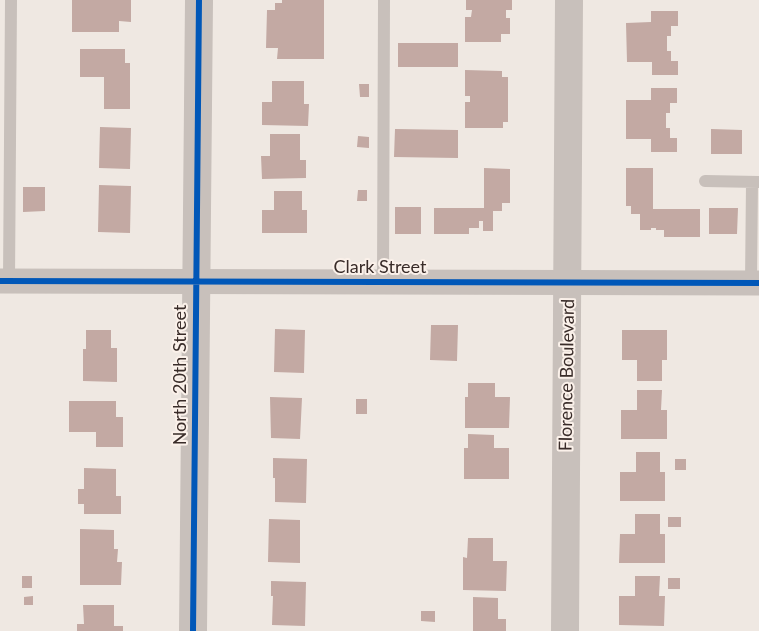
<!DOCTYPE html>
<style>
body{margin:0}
canvas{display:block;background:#efe8e2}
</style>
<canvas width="759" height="631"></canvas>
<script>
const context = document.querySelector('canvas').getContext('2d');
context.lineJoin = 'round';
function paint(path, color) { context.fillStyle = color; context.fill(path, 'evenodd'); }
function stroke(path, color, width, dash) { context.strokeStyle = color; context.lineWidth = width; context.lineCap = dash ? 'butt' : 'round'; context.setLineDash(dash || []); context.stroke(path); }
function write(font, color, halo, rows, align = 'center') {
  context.font = font + ' Lato,sans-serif'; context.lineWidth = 4; context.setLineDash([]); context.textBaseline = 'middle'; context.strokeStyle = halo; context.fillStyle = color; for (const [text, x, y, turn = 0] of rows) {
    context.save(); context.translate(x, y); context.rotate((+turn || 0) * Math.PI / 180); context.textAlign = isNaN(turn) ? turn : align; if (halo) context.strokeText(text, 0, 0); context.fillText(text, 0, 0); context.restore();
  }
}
const building = new Path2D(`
 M72 0H131V22L119 21V32H72Z
 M282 0H324V59H277L278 48H266L267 10H275V3H282Z
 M466 0H512V10H506V18H510V34H501V42H465V17H471L472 10H466Z
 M651 11H678V26H671V36H667V51H671V61H678V75H652V62H627L626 23 651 22Z
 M398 43H458V67H398Z
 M80 49H125V63H130V109H104V77H80Z
 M465 70 502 71V77H508V122H503V128H465V102H470V96H465Z
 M272 81H304V104H309L308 126 262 125V102H272Z
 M359 84H369V97H360Z
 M651 88H677V103H670V113H666V128H670V138H677V152H651V139H626V100H651Z
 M100 127 131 128 130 169 99 168Z
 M395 129 458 130V158L394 157Z
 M711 129 742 130V154H711Z
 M270 134H300V160H306V178L262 179 261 156H270Z
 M358 136 369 137V148L357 147Z
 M484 168 510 169V203H502V211H493V231H483V221H479V228H469V234H434V208H484Z
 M626 168H653V209H700V237H664V230H656V228H651V230H640V214H631V206H626Z
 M99 185 131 186 130 233 98 232Z
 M23 187H45V211L23 212Z
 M358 190H367V201H357Z
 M274 191H302V210H307V233H262V210H274Z
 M395 207H421V234H395Z
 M709 208H738L737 234H709Z
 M431 325H458L457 361 430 360Z
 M275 329 305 330 304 373 274 372Z
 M86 330H111V348H117V382L83 381V349H86Z
 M622 330H667V360H662V381H637V360H622Z
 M468 383H495V397H510L509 428H465V397H468Z
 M637 390H662L661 410H667V439H621V410H637Z
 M270 397 302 398 300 439 271 438Z
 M356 399H367V414H356Z
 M69 401H116V417H123V447H96V432H69Z
 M468 434 494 435V448H509V479H464V448H468Z
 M636 452H660V472H665V501H620V472H636Z
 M273 458 307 459 306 503 275 502V478H273Z
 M675 459H686V470H675Z
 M84 468 116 469V496H121V514H84V504H78V489H84Z
 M635 514H660V534H665V563H619L620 534H635Z
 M668 517H681V527H668Z
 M269 519 300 520V563L268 562Z
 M80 529 114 530V549H118L117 562H122L121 585H80Z
 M468 538H493V561H507L506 591 463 590V557L467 558Z
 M22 576H32V588H22Z
 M635 576H660L659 596H665L664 626 619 625V596H635Z
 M668 578H680V589H668Z
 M271 581 306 582 305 626 272 625 273 596H271Z
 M33 596V605H24V597Z
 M473 597 498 598V619H506V631H473Z
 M83 605H114V626H123V631H77V624H84Z
 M421 611H435V622L421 621Z`);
const service = new Path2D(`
 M705 181 759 182
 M9 281 11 0
 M383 282 384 0
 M751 283 752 182`);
const minor = new Path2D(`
 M0 281 759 283`);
const tertiary = new Path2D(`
 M193 631 199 0
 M565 631 569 0`);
const cycleway = new Path2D(`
 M0 281 759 283
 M193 631 199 0`);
const streetNames = [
 ["Clark Street",380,267],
 ["North 20th Street",180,375,-90],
 ["Florence Boulevard",567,375,-89]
];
paint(building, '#c3a9a3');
stroke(service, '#c8c0bb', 12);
stroke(minor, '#c8c0bb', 25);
stroke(tertiary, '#c8c0bb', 28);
stroke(cycleway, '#0057b8', 6);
write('18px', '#392c29', '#fbf1ea', streetNames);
</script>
